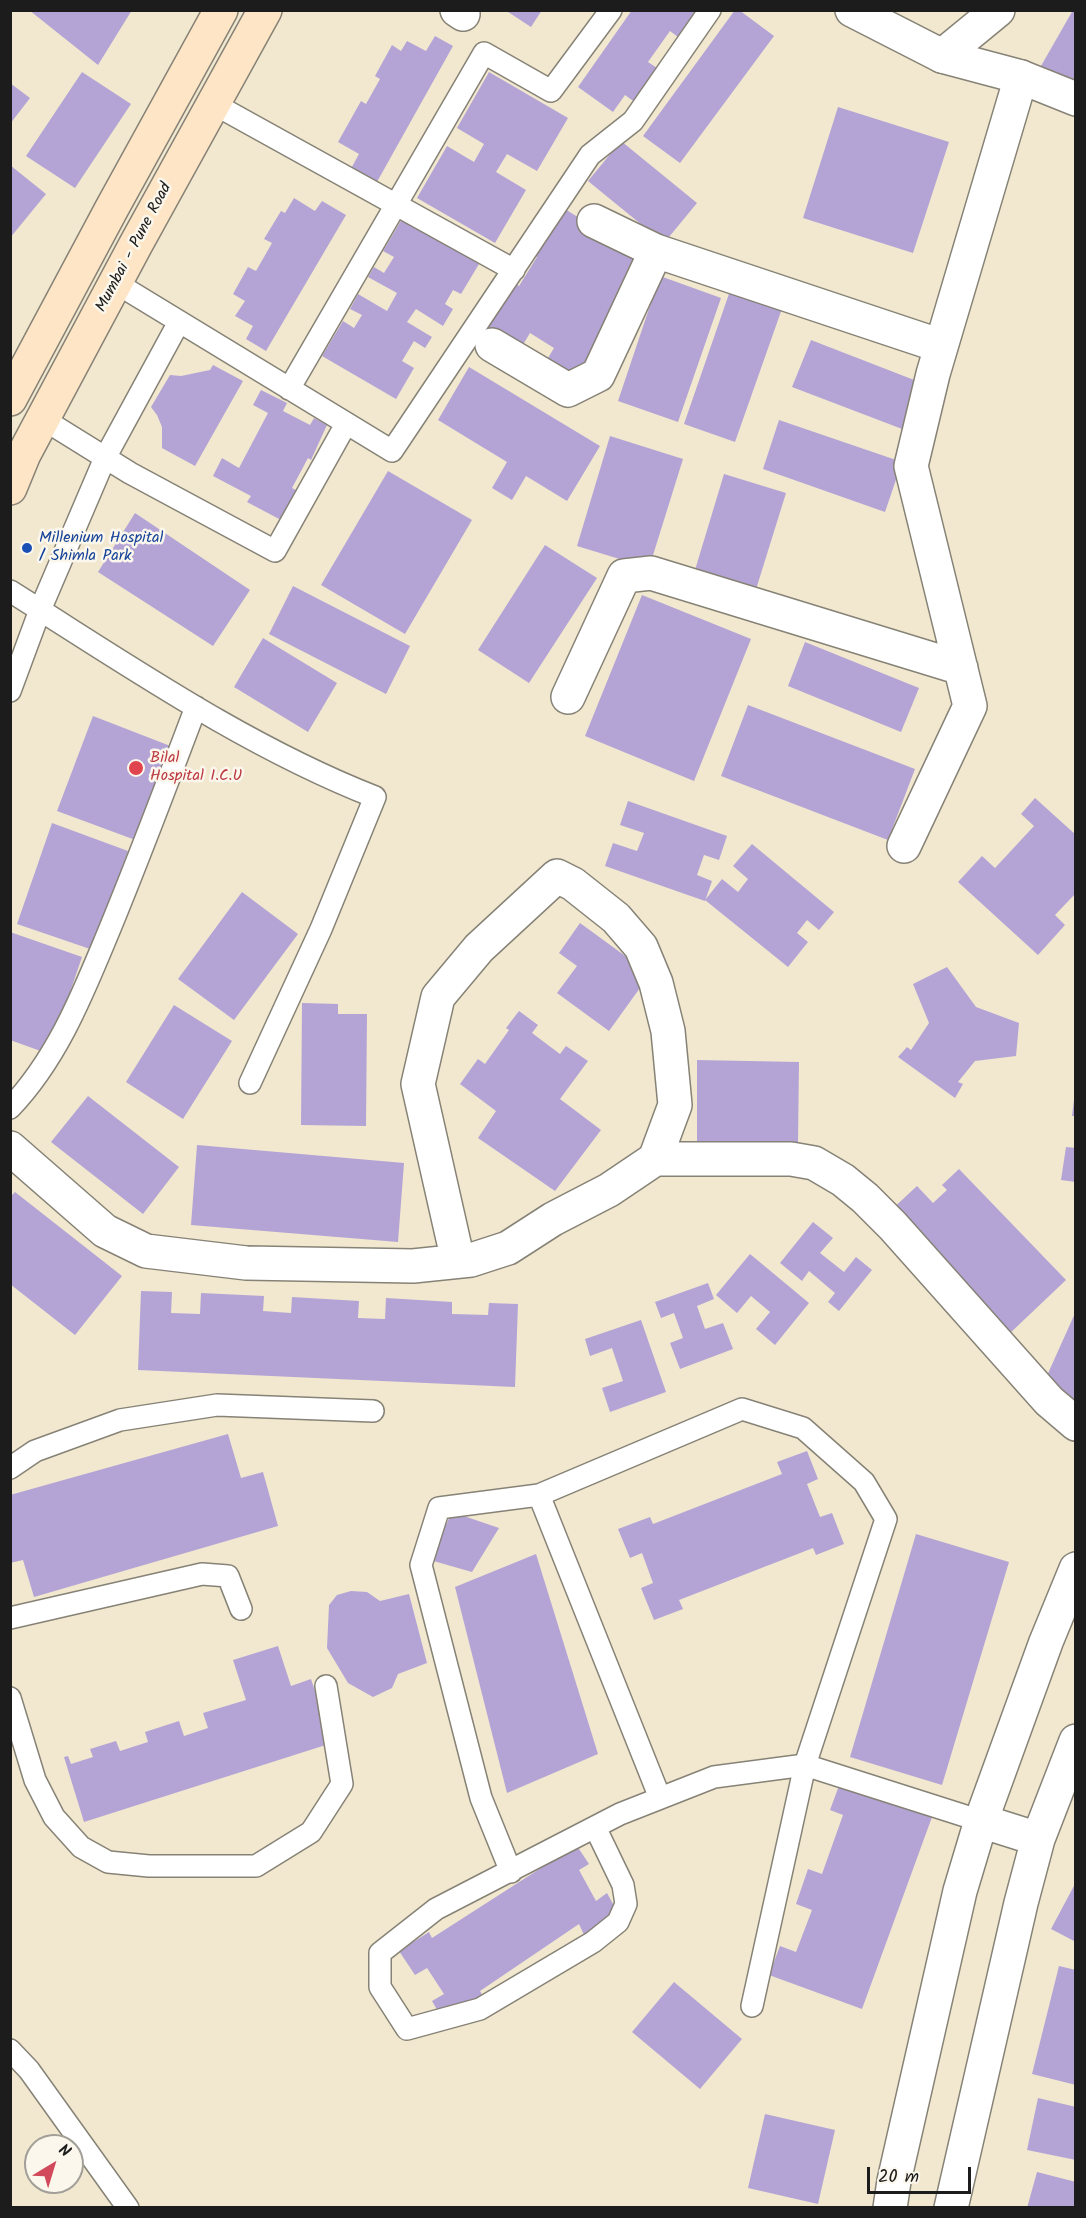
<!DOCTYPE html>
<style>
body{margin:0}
#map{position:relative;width:1086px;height:2218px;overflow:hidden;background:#f1e8cf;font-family:Kalam,sans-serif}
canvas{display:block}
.frame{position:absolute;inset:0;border:12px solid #1c1c1c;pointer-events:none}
.north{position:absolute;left:24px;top:2134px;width:60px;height:60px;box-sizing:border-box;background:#fbf7ec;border:2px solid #a29f99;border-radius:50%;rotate:38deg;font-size:16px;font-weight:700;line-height:24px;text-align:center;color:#1c1c1c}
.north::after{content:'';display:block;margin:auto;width:21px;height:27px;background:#d1495b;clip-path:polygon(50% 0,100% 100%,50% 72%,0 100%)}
.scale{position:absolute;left:867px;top:2167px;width:104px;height:27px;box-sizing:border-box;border:3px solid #1c1c1c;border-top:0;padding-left:8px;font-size:18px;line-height:21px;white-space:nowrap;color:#1c1c1c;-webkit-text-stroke:4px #fbf7ec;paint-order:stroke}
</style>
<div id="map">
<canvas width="1086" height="2218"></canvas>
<div class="frame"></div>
<div class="north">N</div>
<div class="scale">20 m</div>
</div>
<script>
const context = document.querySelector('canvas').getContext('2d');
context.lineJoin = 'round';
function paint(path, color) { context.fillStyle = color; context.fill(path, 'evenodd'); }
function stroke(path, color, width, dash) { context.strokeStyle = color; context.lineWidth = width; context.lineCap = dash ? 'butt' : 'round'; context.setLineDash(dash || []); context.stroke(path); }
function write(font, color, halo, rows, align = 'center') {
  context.font = font + ' Kalam,sans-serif'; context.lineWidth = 5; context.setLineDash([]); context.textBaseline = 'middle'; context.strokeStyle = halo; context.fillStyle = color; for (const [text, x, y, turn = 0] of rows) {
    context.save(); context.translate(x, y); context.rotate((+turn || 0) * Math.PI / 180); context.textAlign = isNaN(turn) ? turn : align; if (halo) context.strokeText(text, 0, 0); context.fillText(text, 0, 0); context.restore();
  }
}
const building = new Path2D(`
 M29 10H132L98 65Z
 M505 10H542L531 27Z
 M632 10H697L678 37 670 31 648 62 660 70 636 103 625 95 613 112 578 87Z
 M735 10H739L774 36 680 163 643 136Z
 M1073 10H1076V86L1041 66Z
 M435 36 453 46 373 189 347 176 359 154 338 142 361 101 366 104 380 79 375 76 392 45 401 51 407 41 426 51Z
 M82 72 131 104 75 188 26 156Z
 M489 72 568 118 537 171 507 154 496 172 526 190 495 243 417 198 447 146 474 162 484 144 457 128Z
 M10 83 30 98 10 124Z
 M838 107 949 142 913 253 803 218Z
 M621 141 697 203 664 243 588 181Z
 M10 165 46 194 10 238Z
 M294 198 315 211 322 201 346 215 266 351 246 339 253 326 235 316 245 301 233 294 248 267 256 271 272 243 264 239 281 211 285 213Z
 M560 206 650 262 584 367 580 364 568 384 542 368 554 348 530 333 518 353 482 331 512 282 519 286 537 257 531 253Z
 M402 219 479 264 461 294 453 290 445 304 453 309 443 326 416 309 407 322 432 337 425 348 414 341 402 361 414 368 396 399 322 356 343 321 354 328 362 315 350 309 358 294 387 311 397 293 368 277 374 267 384 273 394 257 383 251Z
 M660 276 721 298 678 422 618 401Z
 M732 285 784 303 735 442 684 424Z
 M811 340 927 385 910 432 792 387Z
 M213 365 243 381 195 466 162 448V427L157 415 151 407 170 375 181 376 210 370Z
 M469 367 600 446 567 501 526 476 512 500 492 488 507 462 438 420Z
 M261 390 287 403 283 411 310 425 314 418 327 425 311 460 308 458 292 488 296 490 281 520 247 502 251 496 213 476 222 458 239 468 268 413 253 405Z
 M779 420 902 462 885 512 763 469Z
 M610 436 683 459 649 568 577 546Z
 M388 471 472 520 405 634 321 585Z
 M724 474 786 493 753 599 692 580Z
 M135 513 250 590 213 646 98 572Z
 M545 545 597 578 529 683 478 650Z
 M293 586 410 646 386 694 269 634Z
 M642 595 751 639 694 781 585 736Z
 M263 638 337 683 308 732 234 687Z
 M805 642 919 688 901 732 788 686Z
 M748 705 915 769 888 840 721 776Z
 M93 716 173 747 138 841 57 811Z
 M1035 798 1076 835V893L1055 915 1065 925 1038 955 958 882 982 856 995 868 1034 826 1021 814Z
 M628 801 727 836 719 860 704 855 697 875 712 881 705 901 605 866 613 843 637 851 644 833 620 825Z
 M52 823 128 851 93 950 17 924Z
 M752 844 834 912 819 930 807 920 797 933 808 942 788 967 705 900 722 879 738 892 748 879 733 866Z
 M242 892 298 934 234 1020 178 979Z
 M580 923 650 974 609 1031 557 993 577 966 559 953Z
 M10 932 82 957 49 1054 10 1040Z
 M947 967 976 1007 1019 1023 1016 1056 975 1061 958 1082 963 1084 955 1098 898 1057 907 1047 911 1050 929 1023 913 984Z
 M302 1003 338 1004V1014H367L366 1126 301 1125Z
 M174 1005 232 1041 183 1119 126 1082Z
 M519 1011 538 1025 532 1033 560 1054 566 1046 588 1061 560 1099 601 1130 555 1191 478 1138 496 1111 460 1084 478 1059 485 1064 509 1030 506 1028Z
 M697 1060 799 1062 798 1143 697 1142Z
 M88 1096 179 1167 143 1214 51 1142Z
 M1074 1100H1076V1116H1072Z
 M197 1145 404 1163 398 1242 191 1225Z
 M1066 1147 1076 1148V1182L1061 1180Z
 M959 1169 1066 1280 1007 1336 889 1212 917 1186 933 1203 947 1190 942 1185Z
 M15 1192 122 1276 75 1335 10 1284V1197Z
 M813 1222 833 1238 820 1253 844 1272 856 1257 872 1270 839 1311 828 1302 835 1293 809 1271 802 1281 780 1263Z
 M750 1254 809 1303 775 1345 756 1329 770 1312 751 1296 737 1313 716 1295Z
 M708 1283 714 1299 697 1306 705 1329 723 1323 733 1349 680 1369 670 1343 683 1338 674 1313 661 1318 655 1302Z
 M141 1291 172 1292 171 1313 200 1314 201 1293 264 1296 263 1311 291 1313 292 1297 359 1301 358 1318 385 1319 386 1298 452 1302V1314L488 1315 489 1303 518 1304 515 1387 138 1370Z
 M1076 1311V1405L1041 1389Z
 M641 1320 666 1392 610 1412 602 1388 623 1381 612 1348 590 1356 585 1339Z
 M228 1434 241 1478 263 1472 278 1526 34 1597 23 1560 10 1563V1495Z
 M807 1451 818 1479 807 1484 820 1517 832 1513 844 1544 816 1555 813 1548 679 1600 683 1609 654 1620 641 1588 653 1583 642 1553 630 1558 618 1529 650 1517 653 1524 782 1474 777 1462Z
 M452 1512 499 1528 472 1572 430 1560Z
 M916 1534 1009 1562 942 1785 850 1757Z
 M536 1554 598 1754 507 1793 455 1587Z
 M351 1591 367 1592 380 1601 409 1594 427 1663 398 1674 392 1688 373 1697 348 1683 327 1648 329 1605 337 1595Z
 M278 1646 291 1686 311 1679 332 1743 84 1822 64 1757 68 1756 71 1764 93 1757 90 1749 116 1741 120 1751 148 1742 145 1732 179 1721 184 1736 208 1728 203 1713 246 1700 233 1660Z
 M840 1783 932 1817 862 2009 769 1975 780 1946 796 1952 812 1910 796 1904 808 1869 822 1874 843 1815 830 1810Z
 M573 1840 589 1864 579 1870 596 1901 607 1893 618 1913 585 1937 579 1924 480 1991 485 2000 439 2013 432 2001 444 1994 427 1968 415 1975 399 1951 429 1932 432 1938 555 1859 552 1854Z
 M1076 1882V1942L1051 1929Z
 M1059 1966 1076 1970V2085L1032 2074Z
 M674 1982 742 2039 700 2089 632 2032Z
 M1038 2098 1076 2107V2160L1027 2150Z
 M765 2114 835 2130 818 2204 748 2188Z
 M1037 2172 1076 2182V2208H1027Z`);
const service = new Path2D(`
 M214 104 514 270
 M116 283 392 451 590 155 633 121 710 10
 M289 389 484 53 551 91 611 10
 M43 419 130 473 275 551 346 424
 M10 591C128 665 245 746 375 797L321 929 250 1083
 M10 691 40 610 105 458 179 322
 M10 1108C56 1060 81 998 106 938 138 861 167 784 196 707
 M10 1468 35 1451 120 1420 217 1405 373 1411
 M539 1495 660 1798
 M10 1618 202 1574 228 1576 241 1609
 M10 1698 35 1780 54 1817 81 1847 108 1862 149 1866H256L311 1832 342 1784 326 1686
 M595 1827 623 1885 626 1904 618 1922 593 1942 480 2009 407 2029 380 1987V1953L436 1909 620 1814 714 1777 805 1765 981 1821
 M511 1872 481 1798 421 1565 439 1508 539 1495 742 1409 803 1428 864 1482 886 1519 805 1765 752 2006
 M10 2050 29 2070 128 2208`);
const minor = new Path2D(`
 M457 10 463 14
 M942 56 998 10
 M594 221 656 251 941 346
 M492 345 568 390 598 375 656 251
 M568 697 624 576 651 573 961 668
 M904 846 970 706 911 466 933 374 1021 77
 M10 1148 105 1231 146 1251 246 1263 413 1266 471 1260 508 1248 553 1219 609 1190 655 1159 675 1105 668 1031 656 983 641 947 616 918 573 884 557 876 479 948 438 997 418 1084 458 1261
 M655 1159H791L814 1163 843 1180 865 1198 893 1226 1049 1401 1076 1424`);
const tertiary = new Path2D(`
 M852 10 942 56 1021 77 1076 99
 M981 1821 1038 1839
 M890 2208 894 2181 960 1891 981 1821 1046 1642 1076 1569
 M951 2208 1021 1903 1038 1839 1076 1741`);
const secondary = new Path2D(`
 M10 399 112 208 221 10
 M10 488 24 454 136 244 265 10`);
const markers = [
 [27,548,6,"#1a4fb4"],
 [136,768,8,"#e0444e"]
];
const streetNames = [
 ["Mumbai - Pune Road",135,248,-62]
];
const transitNames = [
 ["Millenium Hospital",39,539],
 ["/ Shimla Park",39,557]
];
const healthNames = [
 ["Bilal",150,759],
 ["Hospital I.C.U",150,777]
];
paint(building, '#b4a4d6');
stroke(service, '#868276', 24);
stroke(minor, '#868276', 36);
stroke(tertiary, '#868276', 36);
stroke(secondary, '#868276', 36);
stroke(service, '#fff', 21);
stroke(minor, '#fff', 33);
stroke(tertiary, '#fff', 33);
stroke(secondary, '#fee5c5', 33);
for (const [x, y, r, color] of markers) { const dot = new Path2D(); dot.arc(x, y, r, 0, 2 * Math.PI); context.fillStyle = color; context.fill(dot); stroke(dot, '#fbf7ec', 2); }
write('16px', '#1c1c1c', '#fbf7ec', streetNames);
write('16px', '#164399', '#fbf7ec', transitNames, 'left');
write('16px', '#be3a42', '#fbf7ec', healthNames, 'left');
</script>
